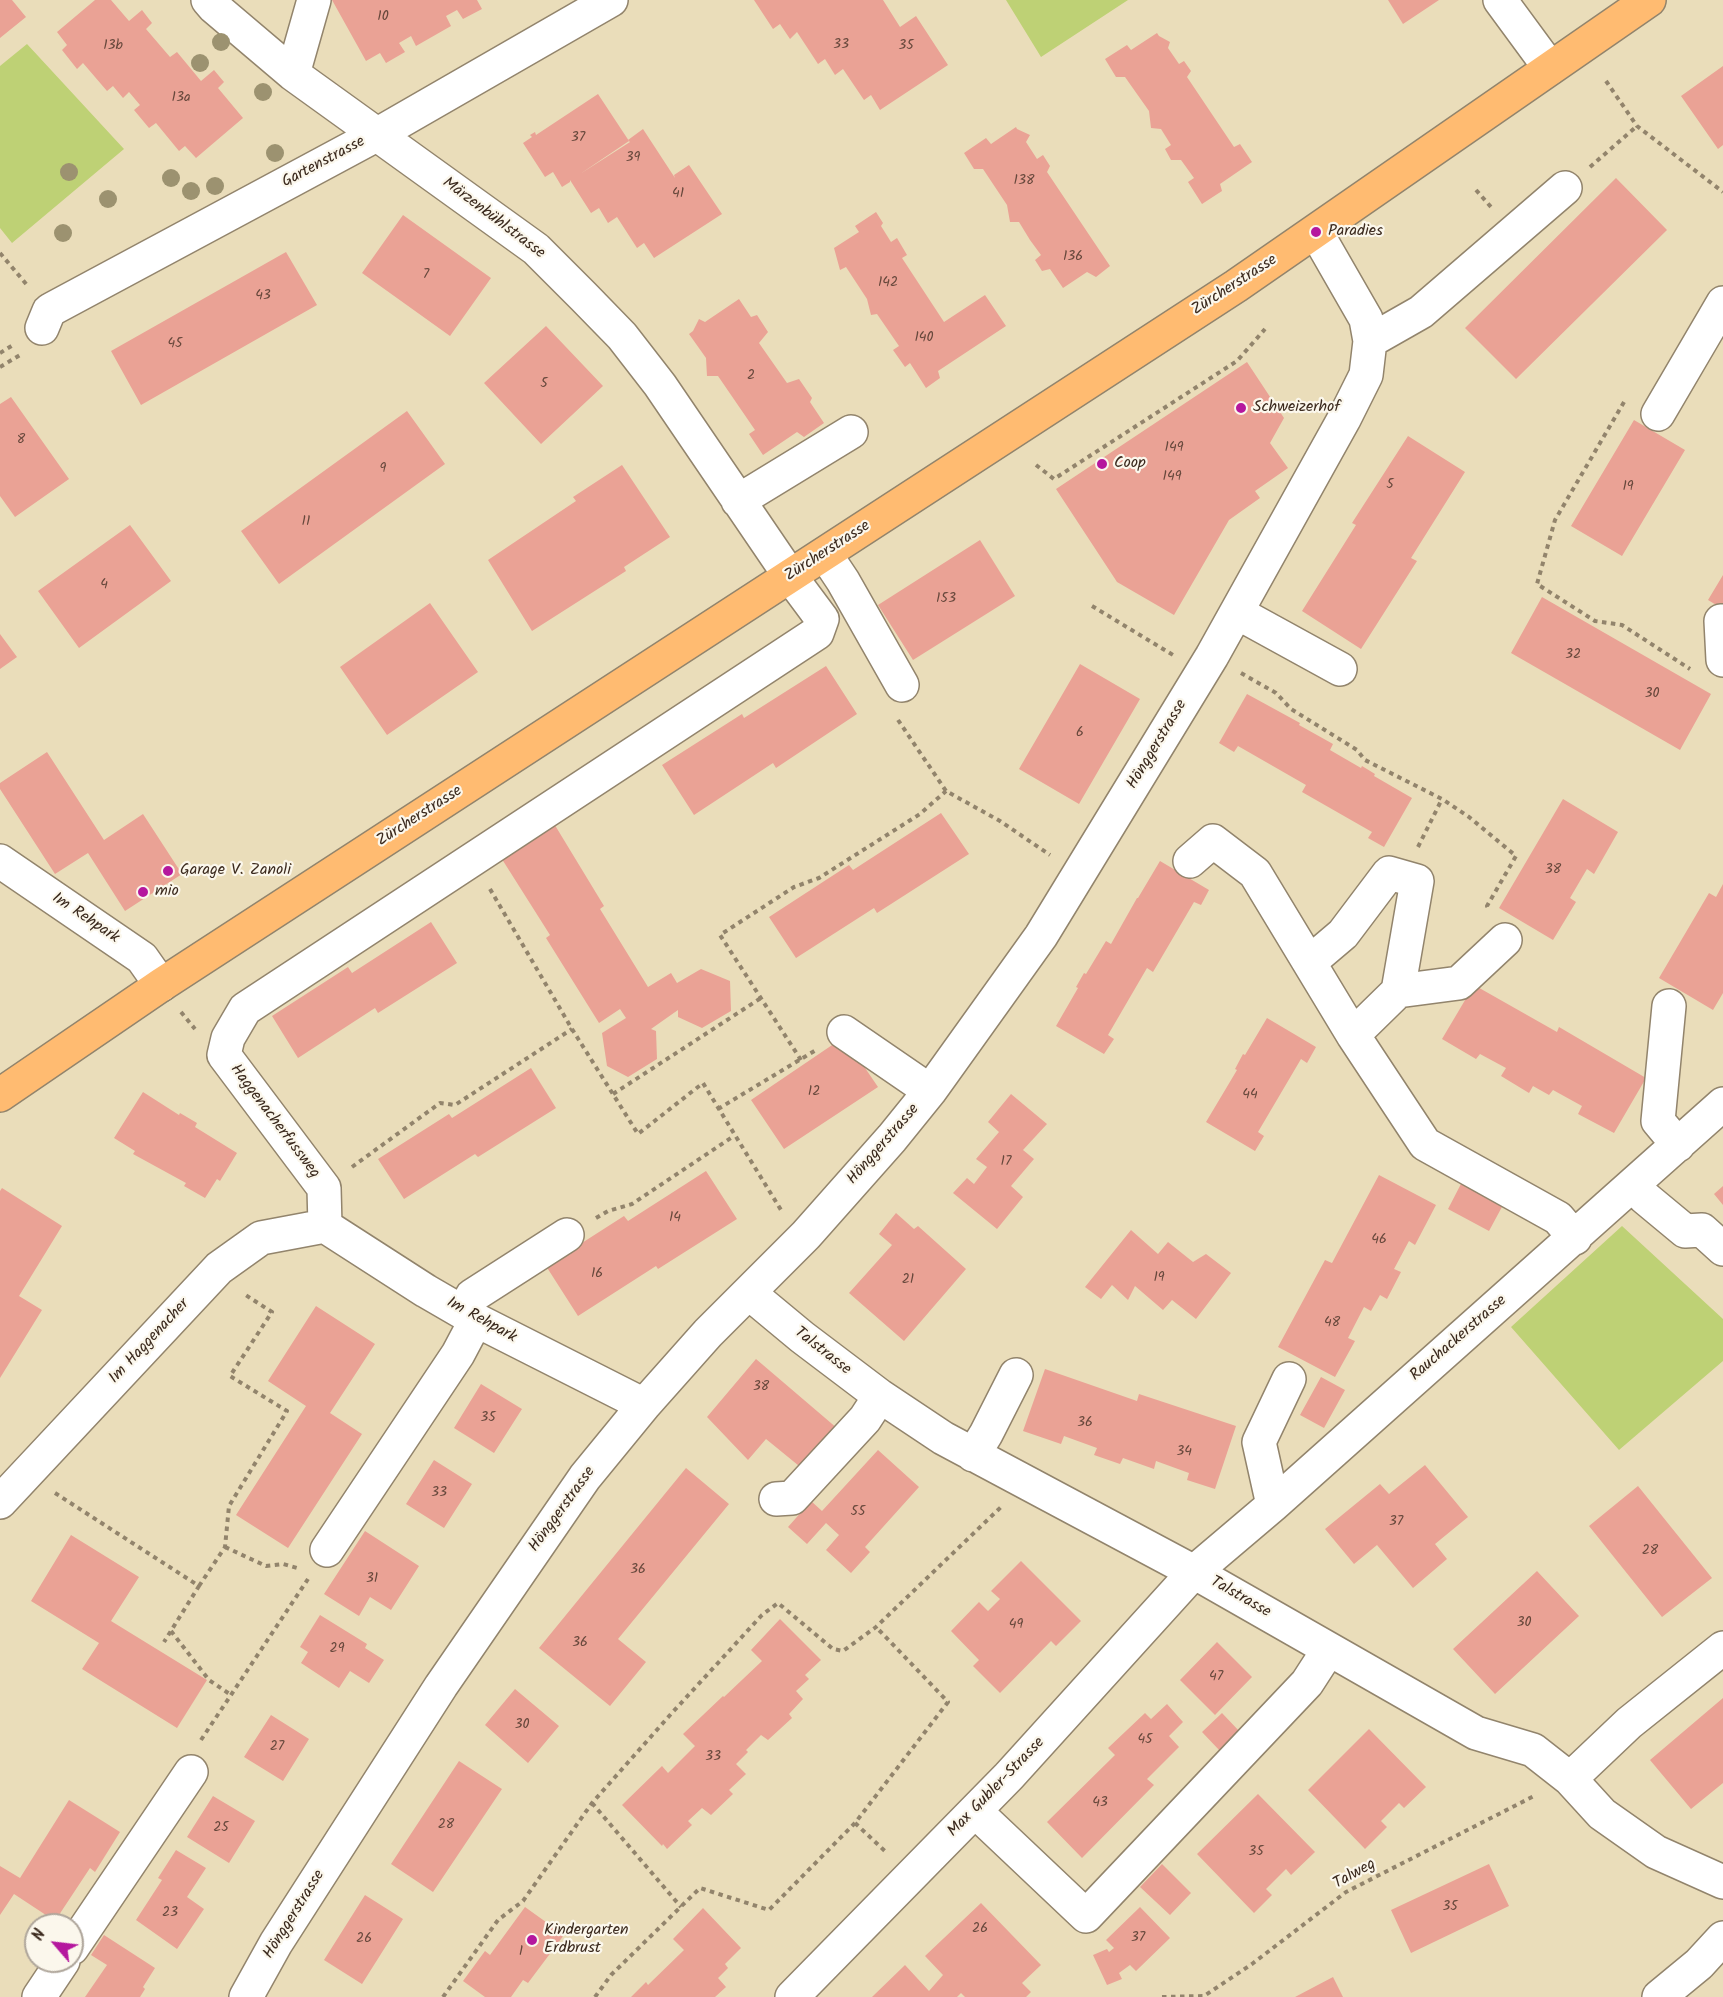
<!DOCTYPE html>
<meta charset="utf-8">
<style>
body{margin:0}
#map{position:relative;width:1723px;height:1997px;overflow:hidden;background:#eaddba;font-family:Kalam,sans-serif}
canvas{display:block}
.north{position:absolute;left:24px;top:1913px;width:60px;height:60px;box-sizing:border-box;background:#fbf7ec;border:2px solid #aea59a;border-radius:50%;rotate:298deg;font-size:16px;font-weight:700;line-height:24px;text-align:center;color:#3b2a1e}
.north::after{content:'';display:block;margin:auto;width:21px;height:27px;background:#b5179e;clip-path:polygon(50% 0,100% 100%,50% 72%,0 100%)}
</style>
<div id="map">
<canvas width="1723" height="1997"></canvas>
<div class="north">N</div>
</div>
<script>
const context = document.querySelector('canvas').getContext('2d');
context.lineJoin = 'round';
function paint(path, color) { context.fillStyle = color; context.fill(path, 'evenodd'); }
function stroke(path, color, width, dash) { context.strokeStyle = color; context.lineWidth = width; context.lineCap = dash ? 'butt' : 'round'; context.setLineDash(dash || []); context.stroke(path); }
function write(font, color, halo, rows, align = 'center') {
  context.font = font + ' Kalam,sans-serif'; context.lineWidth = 4.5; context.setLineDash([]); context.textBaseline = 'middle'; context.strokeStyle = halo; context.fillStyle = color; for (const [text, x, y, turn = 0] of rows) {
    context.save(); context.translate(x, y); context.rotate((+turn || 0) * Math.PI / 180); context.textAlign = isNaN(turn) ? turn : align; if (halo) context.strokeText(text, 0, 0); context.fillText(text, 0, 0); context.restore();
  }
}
const green = new Path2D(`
 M1006 0H1128L1041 57Z
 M27 44 124 149 12 243 0 228V66Z
 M1622 1226 1723 1319V1361L1619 1450 1511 1327Z`);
const building = new Path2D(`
 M0 0H12L26 17 0 38Z
 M95 0H111L129 21 142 10 152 23 146 29 170 57 177 52 201 81 214 70 224 82 218 88 243 118 196 158 185 146 179 151 156 123 149 128 134 110 140 105 129 92 123 98 113 86 107 91 83 63 77 69 62 50 67 45 57 32Z
 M332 0H477L482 9 463 19 457 10 446 16 451 26 416 46 411 36 399 43 405 52 386 63 380 53 366 61Z
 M754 0H883L900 27 916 16 948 65 880 110 871 95 864 100 843 69 835 75 825 59 818 64 797 32 790 39 780 24 773 29Z
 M1388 0H1439L1403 24Z
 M1157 33 1159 36 1170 42 1168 48 1179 64 1184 61 1191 71 1187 77 1234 147 1240 144 1252 162 1220 184 1222 191 1202 204 1188 182 1194 178 1181 160H1171L1165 149 1171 145 1161 129 1151 128 1149 111 1125 77H1116L1105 59 1127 45 1131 50Z
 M1723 66V145L1718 149 1681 96Z
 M598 94 629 141 580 174 630 142 628 140 643 129 675 178 674 175 689 165 722 214 654 258 644 243 637 248 617 217 608 223 599 208 591 213 570 180V182L562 187 553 172 545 177 523 143 532 137 530 135 535 132 536 135Z
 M1016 127 1017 129 1030 135 1026 142 1037 159 1043 155 1050 166 1047 172 1110 266 1096 277 1087 272 1063 288 1050 269 1042 271 1035 260 1041 255 1030 240 1019 222H1010L1007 205 983 169H974L964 153 986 138 991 144Z
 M1616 178 1667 230 1516 379 1465 328Z
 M876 212 883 223 881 226 891 242 897 238 907 255 902 258 944 322 985 295 1006 326 938 371 940 378 926 388 910 363 905 367 893 350 899 346 877 314 871 315 867 299 846 267 840 270 834 248 859 232 855 226Z
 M403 215 491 278 450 336 362 273Z
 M286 252 317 305 141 405 111 351Z
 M739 299 751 317 757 315 768 332 759 343 787 383 799 379 812 398 810 402 824 423 804 437 797 432 763 455 749 434 755 430 718 376H707L706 358 689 334 693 331 699 319 705 322Z
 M546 326 603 386 541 444 484 383Z
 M1247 362 1284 418 1270 443 1288 468 1255 491 1260 498 1229 520 1174 615 1117 582 1056 489Z
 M11 397 69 479 15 517 0 496V404Z
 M407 411 445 464 279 584 241 531Z
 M1634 420 1685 450 1622 556 1571 526Z
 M1408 436 1465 472 1411 558 1417 561 1361 649 1302 611 1356 525 1352 523Z
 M622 465 670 537 624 567 626 571 532 631 488 560 576 501 573 497Z
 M130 525 171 581 79 648 38 591Z
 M980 540 1015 596 913 660 878 605Z
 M1723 575V609L1708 600Z
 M1542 597 1711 694 1680 750 1511 653Z
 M430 603 478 672 387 735 340 667Z
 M0 634 17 657 0 669Z
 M1080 664 1140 699 1079 804 1019 769Z
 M826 666 857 714 776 768 773 763 694 815 662 765 742 714 744 718Z
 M1247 694 1300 723 1299 725 1333 744 1330 750 1361 768 1362 766 1375 774 1374 776 1412 798 1384 847 1368 838 1372 832 1302 792 1306 785 1238 746 1234 752 1219 743Z
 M47 752 104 840 143 814 182 874 125 911 88 853 55 874 0 789V783Z
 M1563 799 1618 832 1594 874 1587 869 1570 898 1576 902 1553 940 1499 908Z
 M941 813 969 854 877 913 874 908 796 958 769 917 849 865 853 870Z
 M553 822 604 906 600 909 648 987 671 973 677 983 701 969 730 981 731 1011 702 1028 678 1017V1010L651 1029 656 1031 657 1059 628 1077 607 1066 602 1033 626 1018 620 1009 599 1023 546 938 550 935 500 856Z
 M1160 861 1209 890 1201 905 1194 902 1153 972 1147 968 1108 1035 1114 1039 1104 1054 1056 1026 1078 988 1076 987 1084 973 1086 974 1106 941 1111 944 1137 898H1138Z
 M1723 884V993L1713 1010 1659 978 1709 893 1716 897Z
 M431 922 457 963 378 1013 375 1008 298 1058 272 1016 348 967 352 973Z
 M1474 985 1557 1032 1559 1027 1646 1078 1614 1133 1578 1114 1582 1106 1553 1090 1549 1095 1533 1086 1529 1093 1501 1076 1506 1068 1480 1054 1476 1059 1442 1039Z
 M1267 1018 1316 1047 1307 1063 1301 1059 1258 1132 1264 1136 1255 1151 1206 1122 1237 1070 1235 1069 1243 1054 1245 1055Z
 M844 1037 878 1087 784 1149 751 1100Z
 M531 1068 556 1108 478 1157 475 1154 404 1199 378 1159 449 1114 452 1118Z
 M143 1092 179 1115 180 1113 197 1123 195 1127 237 1153 220 1181 217 1179 205 1198 184 1186 186 1183 133 1154 135 1151 114 1138Z
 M1011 1094 1047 1124 1023 1150 1034 1159 1011 1186 1023 1197 997 1229 953 1193 967 1178 974 1184 987 1167 976 1159 999 1132 988 1122Z
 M706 1171 737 1219 658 1269 656 1266 578 1316 546 1266 624 1216 628 1221Z
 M1379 1175 1436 1205 1415 1245 1409 1241 1394 1269 1401 1272 1387 1299 1380 1295 1371 1311 1364 1307 1348 1338 1355 1341 1335 1377 1278 1347 1325 1260 1332 1263Z
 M1462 1182 1503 1205 1489 1231 1448 1209Z
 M1723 1186V1205L1714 1194Z
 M2 1188 62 1226 19 1296 42 1310 0 1378V1191Z
 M896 1213 914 1229 918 1226 966 1269 904 1341 849 1293 892 1245 879 1234Z
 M1131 1230 1158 1254 1168 1242 1193 1262 1206 1254 1231 1273 1196 1319 1172 1300 1163 1310 1135 1286 1128 1300 1112 1285 1101 1299 1085 1287Z
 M316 1306 375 1344 330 1413 362 1434 288 1548 236 1515 306 1406 268 1381Z
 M756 1359 838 1429 804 1470 766 1439 748 1460 707 1417Z
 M1045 1369 1137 1401 1139 1394 1236 1426 1215 1489 1187 1480 1189 1473 1156 1461 1154 1469 1123 1458 1120 1464 1094 1455 1097 1448 1064 1436 1061 1444 1023 1431Z
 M1321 1377 1345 1390 1324 1428 1300 1415Z
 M481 1384 522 1409 494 1453 454 1428Z
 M878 1450 919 1487 865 1547 870 1552 851 1573 826 1550 839 1535 826 1523 807 1544 788 1527 811 1501 822 1511Z
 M434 1460 472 1484 444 1528 406 1504Z
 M1425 1465 1468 1517 1435 1544 1447 1559 1413 1588 1377 1545 1354 1564 1325 1529 1380 1484 1389 1494Z
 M686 1468 729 1504 618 1639 646 1662 610 1706 539 1648Z
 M1638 1486 1712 1578 1662 1617 1589 1526Z
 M365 1531 419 1566 391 1610 370 1597 359 1616 324 1594Z
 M71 1535 139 1577 111 1621 207 1680 177 1728 82 1669 99 1643 31 1601Z
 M1021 1561 1081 1621 1056 1646 1051 1641 1000 1693 973 1666 979 1660 951 1631 979 1602 988 1611 1000 1599 991 1591Z
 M1537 1571 1579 1616 1495 1694 1453 1649Z
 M320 1615 367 1644 365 1648 384 1660 369 1683 350 1671 339 1688 301 1663 308 1652 300 1647Z
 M780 1619 821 1660 805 1675 809 1679 796 1691 803 1699 789 1714 792 1718 768 1740 761 1735 746 1750 748 1752 736 1764 746 1774 729 1790 733 1794 711 1815 702 1808 688 1821 692 1825 667 1849 663 1844 662 1846 622 1805 662 1766 668 1773 695 1746 683 1734 723 1696 724 1697 762 1661 751 1650Z
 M1217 1642 1252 1677 1215 1715 1180 1680Z
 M515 1689 559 1726 528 1763 485 1725Z
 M1723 1698V1783L1691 1809 1650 1760Z
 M1167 1704 1183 1722 1169 1736 1179 1747 1147 1779 1154 1785 1082 1858 1047 1822 1115 1755 1108 1748 1145 1713 1151 1719Z
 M1222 1713 1240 1732 1220 1751 1202 1732Z
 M271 1715 309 1739 283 1781 244 1757Z
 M1369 1729 1426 1787 1404 1808 1399 1803 1381 1821 1387 1827 1365 1849 1308 1790Z
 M459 1761 502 1789 433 1892 391 1864Z
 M1258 1794 1315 1852 1291 1875 1286 1869 1266 1889 1272 1895 1254 1913 1197 1854Z
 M213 1796 255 1821 229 1863 187 1837Z
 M69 1800 120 1832 95 1872 90 1868 55 1921 14 1894 0 1915V1866L20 1878Z
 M176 1850 206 1868 187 1897 204 1909 177 1949 136 1920 162 1880 158 1878Z
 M1162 1864 1191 1893 1170 1915 1140 1887Z
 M1489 1864 1509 1906 1411 1953 1391 1910Z
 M365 1895 403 1919 362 1984 324 1960Z
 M981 1903 1041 1965 1022 1983 1031 1992 1026 1997H965L961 1993 957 1997H872L905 1965 929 1991 943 1975 925 1956Z
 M525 1907 564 1935 528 1983 523 1980 511 1997H485L463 1981 485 1951 490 1955Z
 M1140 1907 1170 1938 1136 1971 1130 1965 1119 1973 1122 1979 1107 1985 1093 1955 1107 1949 1109 1952 1114 1948 1106 1940Z
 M703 1908 741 1948 725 1964 728 1968 718 1978 726 1987 715 1997H631L646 1982 648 1985 684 1950 673 1939Z
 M104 1935 155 1968 143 1987 145 1989 140 1997H85L107 1965 91 1955Z
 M1333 1977 1343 1997H1295Z`);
const path = new Path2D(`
 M1606 81 1637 126 1723 192
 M1590 167 1637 126
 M1476 190 1491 207
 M0 253 27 285
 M0 353 13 345
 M0 367 20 355
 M1624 402 1555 520 1537 584 1595 621 1622 625 1690 669
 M1036 465 1054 479 1237 361 1265 329
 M1092 606 1173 655
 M1241 673 1276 693 1291 709 1357 750 1365 760 1442 799 1469 817 1516 856 1487 906 1489 910
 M898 720 946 791 1000 821 1050 855
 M1418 847 1442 799
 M490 889 572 1029 638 1134 703 1083 781 1210
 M181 1012 195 1029
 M801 1060 720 935 794 887 819 878 920 814 946 791
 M613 1094 761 998
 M718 1109 816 1050
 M352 1167 440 1103 455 1105 572 1029
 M596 1218 608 1211 632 1204 734 1136
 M55 1493 199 1586 164 1642
 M225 1547 266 1566 283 1564 297 1568
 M199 1586 225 1547 229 1506 287 1411 230 1376 272 1312 244 1294
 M171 1631 209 1680 231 1695
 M201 1740 308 1579
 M592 1803 681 1907
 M855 1823 887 1853
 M443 1997 498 1920 523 1901 592 1803 671 1714 762 1615 778 1603 833 1649 843 1651 876 1627 1001 1507
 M595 1997 611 1975 700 1888 769 1910 855 1823 948 1702 876 1627
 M1162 1997 1204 1996 1252 1964 1346 1892 1536 1795`);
const minor = new Path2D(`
 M208 0 214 7 293 74 536 249 584 297 622 336 660 385 790 576 822 619 817 633 245 1009 228 1038 224 1055 324 1188 325 1226
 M1500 0 1550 68
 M293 74 314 0
 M42 328 49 311 52 309 378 134 611 0
 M1370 341 1421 312 1565 188
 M1658 414 1723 303
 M738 501 851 432
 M825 554 843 581 902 685
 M1238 613 1340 669
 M1721 621 1723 660
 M0 861 142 958 161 985
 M1190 861 1213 841 1255 873 1353 1035 1425 1144 1558 1218 1575 1238
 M1310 962 1343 934 1389 873 1417 881 1398 991 1353 1035
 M1398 991 1459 983 1505 940
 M1669 1006 1658 1121 1678 1145
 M844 1032 930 1091
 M1634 1185 1644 1197 1685 1231 1702 1230 1723 1249
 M325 1226 426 1291 476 1320 644 1405
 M749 1293 802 1337 880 1396 943 1438 1194 1572 1476 1733 1533 1750 1570 1779 1602 1814 1656 1852 1723 1882
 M463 1312 472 1296 567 1235
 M973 1455 986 1434 1016 1375
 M776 1499 792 1498 865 1419 880 1396
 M0 1502 219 1268 261 1238 325 1226
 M1273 1505 1259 1442 1289 1379
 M327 1550 458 1354 476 1320
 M1570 1779 1629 1723 1723 1648
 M975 1811 1086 1916 1307 1683 1329 1649
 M72 1948 191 1772
 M39 1997 63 1961
 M246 1997 276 1943 441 1686 585 1477 644 1405 708 1333 806 1235 892 1138 930 1091 1041 936 1212 656 1344 419 1366 375 1370 341 1366 319 1316 232
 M792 1997 1009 1776 1194 1572 1273 1505 1723 1104
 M1659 1997 1699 1964 1723 1938`);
const major = new Path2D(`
 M0 1095 161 985 1236 286 1649 0`);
const trees = [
 [221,42],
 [200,63],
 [263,92],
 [275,153],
 [69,172],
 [171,178],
 [215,186],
 [191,191],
 [108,199],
 [63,233]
];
const markers = [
 [1316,232,6,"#b5179e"],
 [1241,408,6,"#b5179e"],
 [1102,464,6,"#b5179e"],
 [168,871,6,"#b5179e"],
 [143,892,6,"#b5179e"],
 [532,1940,6,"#b5179e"]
];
const numberNames = [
 ["10",383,18],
 ["33",841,46],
 ["13b",113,47],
 ["35",906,47],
 ["13a",181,99],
 ["37",578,139],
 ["39",633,159],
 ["138",1024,182],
 ["41",678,195],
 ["136",1073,258],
 ["7",426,276],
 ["142",888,284],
 ["43",263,297],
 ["140",924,339],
 ["45",175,345],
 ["2",751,377],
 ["5",544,385],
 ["8",21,441],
 ["149",1174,449],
 ["9",383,470],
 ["149",1172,478],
 ["5",1390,486],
 ["19",1628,488],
 ["11",306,523],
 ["4",104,586],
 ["153",946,600],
 ["32",1573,656],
 ["30",1652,695],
 ["6",1080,734],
 ["38",1553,871],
 ["12",814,1093],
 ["44",1250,1096],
 ["17",1006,1163],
 ["14",675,1219],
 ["46",1379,1241],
 ["16",597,1275],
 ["19",1159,1279],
 ["21",908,1281],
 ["48",1332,1324],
 ["38",761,1388],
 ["35",488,1419],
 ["36",1085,1424],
 ["34",1184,1453],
 ["33",439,1494],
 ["55",858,1513],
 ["37",1396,1523],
 ["28",1650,1552],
 ["36",638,1571],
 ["31",372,1580],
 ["30",1524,1624],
 ["49",1016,1626],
 ["36",580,1644],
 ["29",337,1650],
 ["47",1216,1678],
 ["30",522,1726],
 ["45",1145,1741],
 ["27",277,1748],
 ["33",713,1758],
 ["43",1100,1804],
 ["28",446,1826],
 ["25",221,1829],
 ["35",1256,1853],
 ["35",1450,1908],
 ["23",170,1914],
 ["26",980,1930],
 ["37",1138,1939],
 ["26",364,1940],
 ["1",521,1953]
];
const streetNames = [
 ["Gartenstrasse",324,163,-28],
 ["Märzenbühlstrasse",493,219,37],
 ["Zürcherstrasse",1235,286,-33],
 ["Zürcherstrasse",828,552,-33],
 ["Hönggerstrasse",1158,745,-59],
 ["Zürcherstrasse",420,817,-33],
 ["Im Rehpark",85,919,34],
 ["Haggenacherfussweg",274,1122,53],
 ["Hönggerstrasse",884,1145,-49],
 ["Im Rehpark",481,1321,29],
 ["Rauchackerstrasse",1459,1339,-41],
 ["Im Haggenacher",150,1342,-47],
 ["Talstrasse",822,1352,38],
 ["Hönggerstrasse",563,1510,-54],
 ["Talstrasse",1240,1598,30],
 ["Max Gubler-Strasse",997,1788,-46],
 ["Talweg",1355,1875,-29],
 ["Hönggerstrasse",295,1915,-58]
];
const poiNames = [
 ["Paradies",1328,232],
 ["Schweizerhof",1253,408],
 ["Coop",1114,464],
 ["Garage V. Zanoli",180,871],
 ["mio",155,892],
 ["Kindergarten",544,1931],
 ["Erdbrust",544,1949]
];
paint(green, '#bed175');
paint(building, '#eaa295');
stroke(minor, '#92846c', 36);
stroke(major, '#92846c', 36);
stroke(path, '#92846c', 4, [4.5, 4.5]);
stroke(minor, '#fff', 33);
stroke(major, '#ffbb71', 33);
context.fillStyle = '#9c9270';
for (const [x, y] of trees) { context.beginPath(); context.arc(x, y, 9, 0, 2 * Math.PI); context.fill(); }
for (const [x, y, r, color] of markers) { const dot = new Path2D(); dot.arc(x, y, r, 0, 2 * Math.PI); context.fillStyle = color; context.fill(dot); stroke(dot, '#fbf7ec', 2); }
write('14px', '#67483c', null, numberNames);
write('16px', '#3b2a1e', '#fbf7ec', streetNames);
write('16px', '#3b2a1e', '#fbf7ec', poiNames, 'left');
</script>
